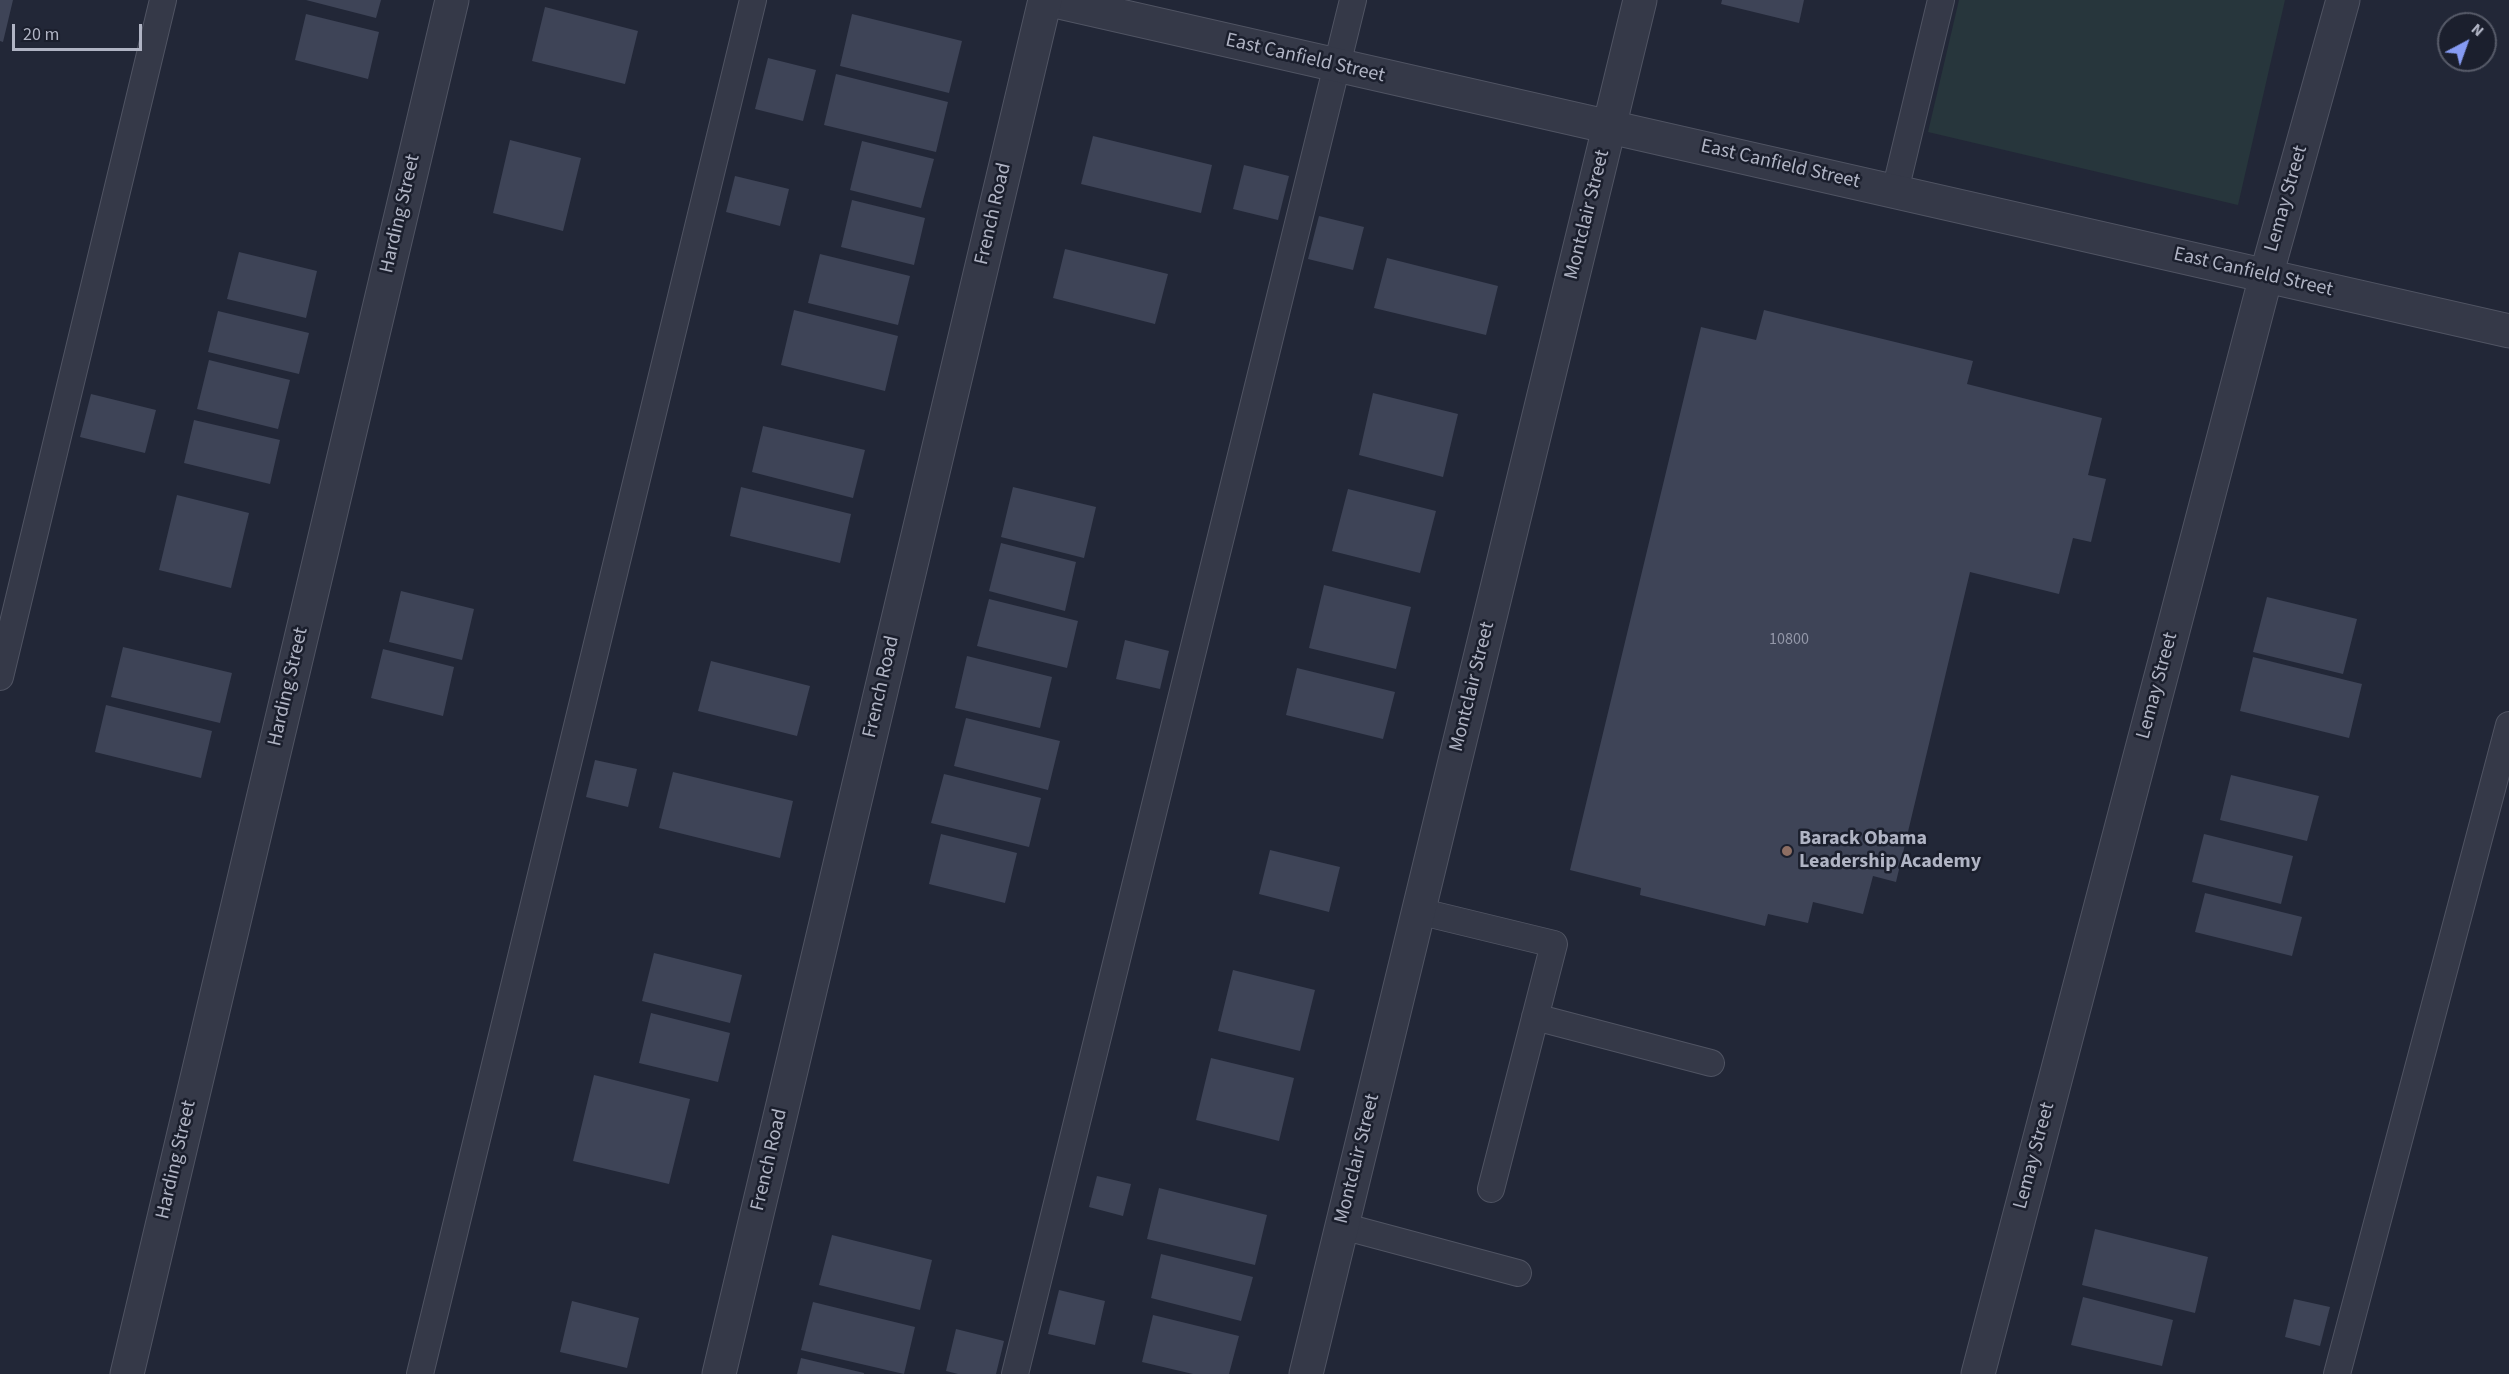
<!DOCTYPE html>
<style>
body{margin:0}
#map{position:relative;width:2509px;height:1374px;overflow:hidden;background:#222737;font-family:"Source Sans 3",sans-serif}
canvas{display:block}
.north{position:absolute;left:2437px;top:12px;width:60px;height:60px;box-sizing:border-box;background:#1b1f2d;border:2px solid #575b69;border-radius:50%;rotate:41deg;font-size:16px;font-weight:700;line-height:24px;text-align:center;color:#b0b4c4}
.north::after{content:'';display:block;margin:auto;width:21px;height:27px;background:#869bf3;clip-path:polygon(50% 0,100% 100%,50% 72%,0 100%)}
.scale{position:absolute;left:12px;top:24px;width:130px;height:27px;box-sizing:border-box;border:3px solid #b0b4c4;border-top:0;padding-left:8px;font-size:18px;line-height:21px;white-space:nowrap;color:#b0b4c4;-webkit-text-stroke:4px #1b1f2d;paint-order:stroke}
</style>
<div id="map">
<canvas width="2509" height="1374"></canvas>
<div class="north">N</div>
<div class="scale">20 m</div>
</div>
<script>
const context = document.querySelector('canvas').getContext('2d');
context.lineJoin = 'round';
function paint(path, color) { context.fillStyle = color; context.fill(path, 'evenodd'); }
function stroke(path, color, width, dash) { context.strokeStyle = color; context.lineWidth = width; context.lineCap = dash ? 'butt' : 'round'; context.setLineDash(dash || []); context.stroke(path); }
function write(font, color, halo, rows, align = 'center') {
  context.font = font + ' "Source Sans 3",sans-serif'; context.lineWidth = 5; context.setLineDash([]); context.textBaseline = 'middle'; context.strokeStyle = halo; context.fillStyle = color; for (const [text, x, y, turn = 0] of rows) {
    context.save(); context.translate(x, y); context.rotate((+turn || 0) * Math.PI / 180); context.textAlign = isNaN(turn) ? turn : align; if (halo) context.strokeText(text, 0, 0); context.fillText(text, 0, 0); context.restore();
  }
}
const green = new Path2D(`
 M1959 0H2285L2238 205 1928 132Z`);
const building = new Path2D(`
 M0 0H13L3 42 0 41Z
 M306 0H381L376 18Z
 M1722 0H1804L1799 23 1721 4Z
 M545 7 638 31 625 84 532 61Z
 M306 14 379 32 368 79 295 60Z
 M852 14 962 41 949 93 840 66Z
 M768 58 816 70 803 121 755 109Z
 M836 74 948 102 936 152 824 125Z
 M1093 136 1212 165 1201 213 1081 184Z
 M510 140 581 158 563 231 493 213Z
 M862 141 934 159 921 208 850 190Z
 M1244 165 1289 176 1278 220 1233 209Z
 M735 176 789 189 780 226 726 212Z
 M852 200 925 218 914 265 841 247Z
 M1319 216 1364 227 1353 270 1308 259Z
 M1065 249 1168 274 1155 324 1053 298Z
 M239 252 317 271 306 318 227 299Z
 M820 254 910 276 898 325 808 303Z
 M1387 258 1498 286 1486 335 1374 308Z
 M794 310 898 336 885 391 781 365Z
 M1764 310 1973 361 1967 384 2102 418 2088 475 2106 479 2091 542 2073 538 2059 594 1970 572 1896 882 1873 876 1863 914 1813 902 1808 923 1768 914 1765 926 1640 895 1641 888 1570 870 1701 327 1756 340Z
 M218 311 309 333 299 374 208 352Z
 M209 360 290 380 278 429 197 409Z
 M1373 393 1458 414 1443 477 1359 455Z
 M91 394 156 410 145 453 80 437Z
 M194 420 280 440 270 484 184 463Z
 M763 426 865 450 853 498 752 472Z
 M741 487 851 514 840 563 730 536Z
 M1013 487 1096 507 1084 558 1001 537Z
 M1348 489 1436 511 1420 573 1332 551Z
 M177 495 249 513 231 588 159 570Z
 M1001 543 1076 562 1065 611 989 591Z
 M1324 585 1411 607 1396 669 1309 648Z
 M401 591 474 609 462 660 389 642Z
 M2267 597 2357 619 2343 674 2253 652Z
 M989 599 1078 621 1067 668 977 646Z
 M1125 640 1169 651 1160 689 1116 679Z
 M123 647 232 673 220 723 111 697Z
 M383 649 454 667 443 716 371 698Z
 M967 656 1052 677 1040 728 955 708Z
 M2253 657 2362 684 2349 738 2240 711Z
 M711 661 810 686 797 736 698 711Z
 M1297 668 1395 692 1383 739 1286 715Z
 M106 705 212 731 201 778 95 752Z
 M966 718 1060 741 1048 790 954 766Z
 M595 760 637 769 628 807 586 797Z
 M673 772 793 801 780 858 659 828Z
 M944 774 1041 798 1029 847 931 823Z
 M2231 775 2319 796 2307 841 2220 820Z
 M941 834 1017 853 1005 903 929 884Z
 M2204 834 2293 856 2281 904 2192 882Z
 M1270 850 1340 867 1329 912 1259 894Z
 M2205 893 2302 917 2292 956 2195 932Z
 M654 953 742 975 730 1023 642 1001Z
 M1233 970 1315 990 1300 1051 1218 1031Z
 M651 1013 730 1033 718 1082 639 1063Z
 M1211 1058 1294 1078 1279 1141 1196 1120Z
 M594 1075 690 1099 669 1184 573 1161Z
 M1097 1176 1131 1184 1123 1216 1089 1207Z
 M1159 1188 1267 1215 1255 1265 1147 1239Z
 M2095 1229 2208 1257 2195 1313 2082 1285Z
 M832 1235 932 1260 920 1310 819 1285Z
 M1161 1254 1253 1277 1241 1321 1151 1298Z
 M1059 1290 1105 1301 1095 1345 1048 1334Z
 M2083 1297 2173 1320 2162 1366 2071 1345Z
 M2294 1299 2330 1307 2320 1346 2285 1337Z
 M572 1301 639 1318 627 1368 560 1352Z
 M813 1302 915 1327 904 1374 801 1350Z
 M1153 1315 1239 1336 1229 1374H1193L1142 1362Z
 M956 1329 1004 1341 996 1374H958L946 1371Z
 M801 1358 864 1373V1374H797Z`);
const service = new Path2D(`
 M1895 191 1941 0
 M0 677 163 0
 M1418 911 1554 944 1491 1189
 M1535 1017 1711 1063
 M1342 1226 1518 1273
 M420 1374 753 0
 M1015 1374 1353 0
 M2337 1374 2509 725`);
const minor = new Path2D(`
 M1050 0 2509 331
 M127 1374 452 0
 M1306 1374 1640 0
 M1978 1374 2266 276 2343 0`);
const tertiary = new Path2D(`
 M719 1374 1045 0`);
const markers = [
 [1787,851,6,"#8d6e63"]
];
const numberNames = [
 ["10800",1789,640]
];
const streetNames = [
 ["East Canfield Street",1305,59,13],
 ["East Canfield Street",1780,165,13],
 ["Lemay Street",2287,199,-74],
 ["Harding Street",401,214,-77],
 ["French Road",994,214,-77],
 ["Montclair Street",1588,215,-76],
 ["East Canfield Street",2253,273,13],
 ["Lemay Street",2158,686,-75],
 ["Harding Street",289,687,-77],
 ["French Road",882,687,-77],
 ["Montclair Street",1473,687,-76],
 ["Lemay Street",2035,1156,-75],
 ["Montclair Street",1358,1159,-76],
 ["Harding Street",177,1160,-77],
 ["French Road",770,1160,-77]
];
const poiNames = [
 ["Barack Obama",1799,840],
 ["Leadership Academy",1799,863]
];
paint(green, '#27363c');
paint(building, '#3e4457');
stroke(service, '#505463', 28);
stroke(minor, '#505463', 35);
stroke(tertiary, '#505463', 35);
stroke(service, '#353948', 26);
stroke(minor, '#353948', 33);
stroke(tertiary, '#353948', 33);
for (const [x, y, r, color] of markers) { const dot = new Path2D(); dot.arc(x, y, r, 0, 2 * Math.PI); context.fillStyle = color; context.fill(dot); stroke(dot, '#1b1f2d', 2); }
write('16px', '#9498a9', null, numberNames);
write('20px', '#b0b4c4', '#1b1f2d', streetNames);
write('bold 20px', '#b0b4c4', '#1b1f2d', poiNames, 'left');
</script>
